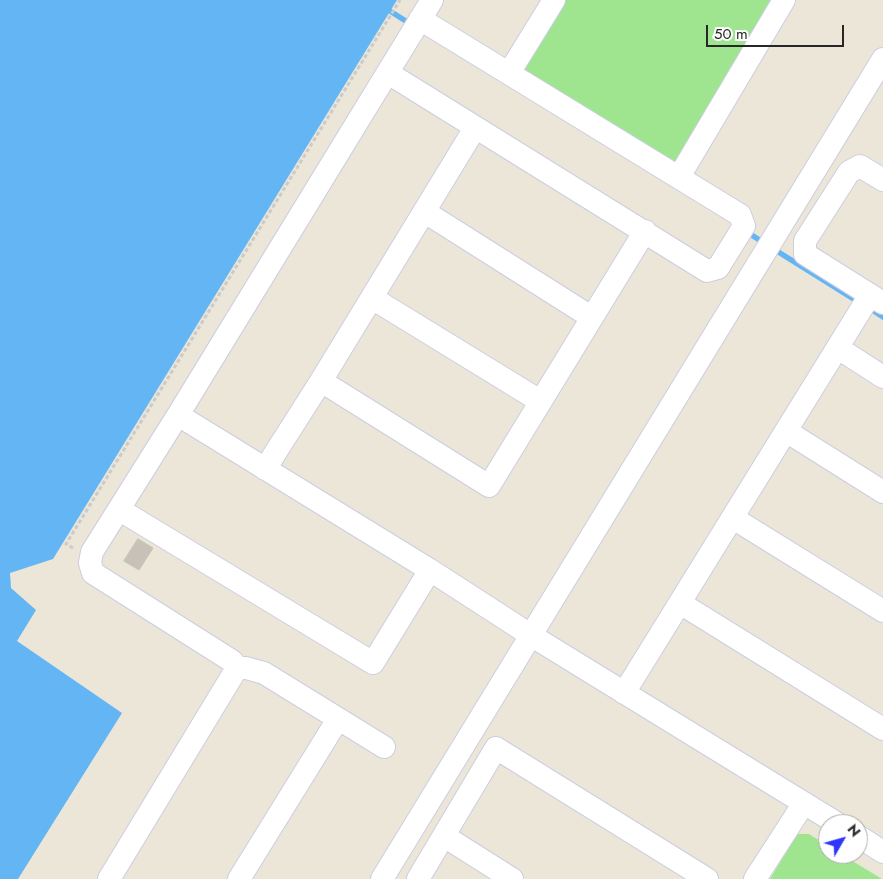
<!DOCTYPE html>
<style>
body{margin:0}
#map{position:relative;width:883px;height:879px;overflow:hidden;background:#ebe6d7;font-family:Jost,sans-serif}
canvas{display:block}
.north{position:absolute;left:818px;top:814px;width:50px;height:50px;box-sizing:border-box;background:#fff;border:1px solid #a9a9a9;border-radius:50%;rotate:52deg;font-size:14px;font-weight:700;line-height:20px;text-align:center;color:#272727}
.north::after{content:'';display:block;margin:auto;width:18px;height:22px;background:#3034ff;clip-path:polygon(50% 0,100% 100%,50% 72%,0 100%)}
.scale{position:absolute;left:706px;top:25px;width:138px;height:22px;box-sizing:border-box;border:2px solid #272727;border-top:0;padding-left:6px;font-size:15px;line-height:18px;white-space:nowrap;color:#272727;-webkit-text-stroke:4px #fff;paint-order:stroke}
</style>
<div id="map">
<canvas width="883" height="879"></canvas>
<div class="north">N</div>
<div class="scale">50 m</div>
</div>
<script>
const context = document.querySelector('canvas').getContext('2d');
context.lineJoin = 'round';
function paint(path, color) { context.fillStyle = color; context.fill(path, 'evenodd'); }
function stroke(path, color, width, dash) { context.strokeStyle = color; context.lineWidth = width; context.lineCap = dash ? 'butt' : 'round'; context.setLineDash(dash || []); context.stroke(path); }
const green = new Path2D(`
 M554 0H784L679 177 509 73Z
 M797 834H809L828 846V854H841L882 879H770Z`);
const water = new Path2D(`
 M0 0H397L53 559 10 573 11 588 36 610 17 641 122 713 18 879H0Z`);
const stream = new Path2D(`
 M390 11 412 25
 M747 232 764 243
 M772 248 860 303
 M868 307 883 317`);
const building = new Path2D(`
 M138 539 153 548 139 570 124 561Z`);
const path = new Path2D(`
 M73 548 66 544 400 0`);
const minor = new Path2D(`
 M388 73 707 271 718 268 744 226 740 215 420 19
 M509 73 554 0
 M679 177 784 0
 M425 212 591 317
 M372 298 540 401
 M883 303 805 254V241L849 172 860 166 883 180
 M838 348 883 377
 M321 381 489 486 645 231
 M178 415 430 570 532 636 838 824
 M786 431 883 492
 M265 469 321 381 475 128
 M120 510 373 663 430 570
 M733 518 883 611
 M680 603 883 729
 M237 668 232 661 93 573 90 563 92 552 178 415 432 0
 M237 668H246L264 673 384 747
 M624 693 870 295
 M444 836 512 879
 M858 836 883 852
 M109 879 237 668
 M239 879 338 719
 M382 879 883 59
 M418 879 496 748 707 879
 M755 879 804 803`);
paint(green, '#9fe590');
paint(water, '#63b5f4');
stroke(stream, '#63b5f4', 5.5);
paint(building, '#c6c2b8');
stroke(building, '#c6c2b2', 1);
stroke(minor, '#cdcde2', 24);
stroke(path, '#cbcbcb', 3, [4, 2.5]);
stroke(minor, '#fff', 22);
</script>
